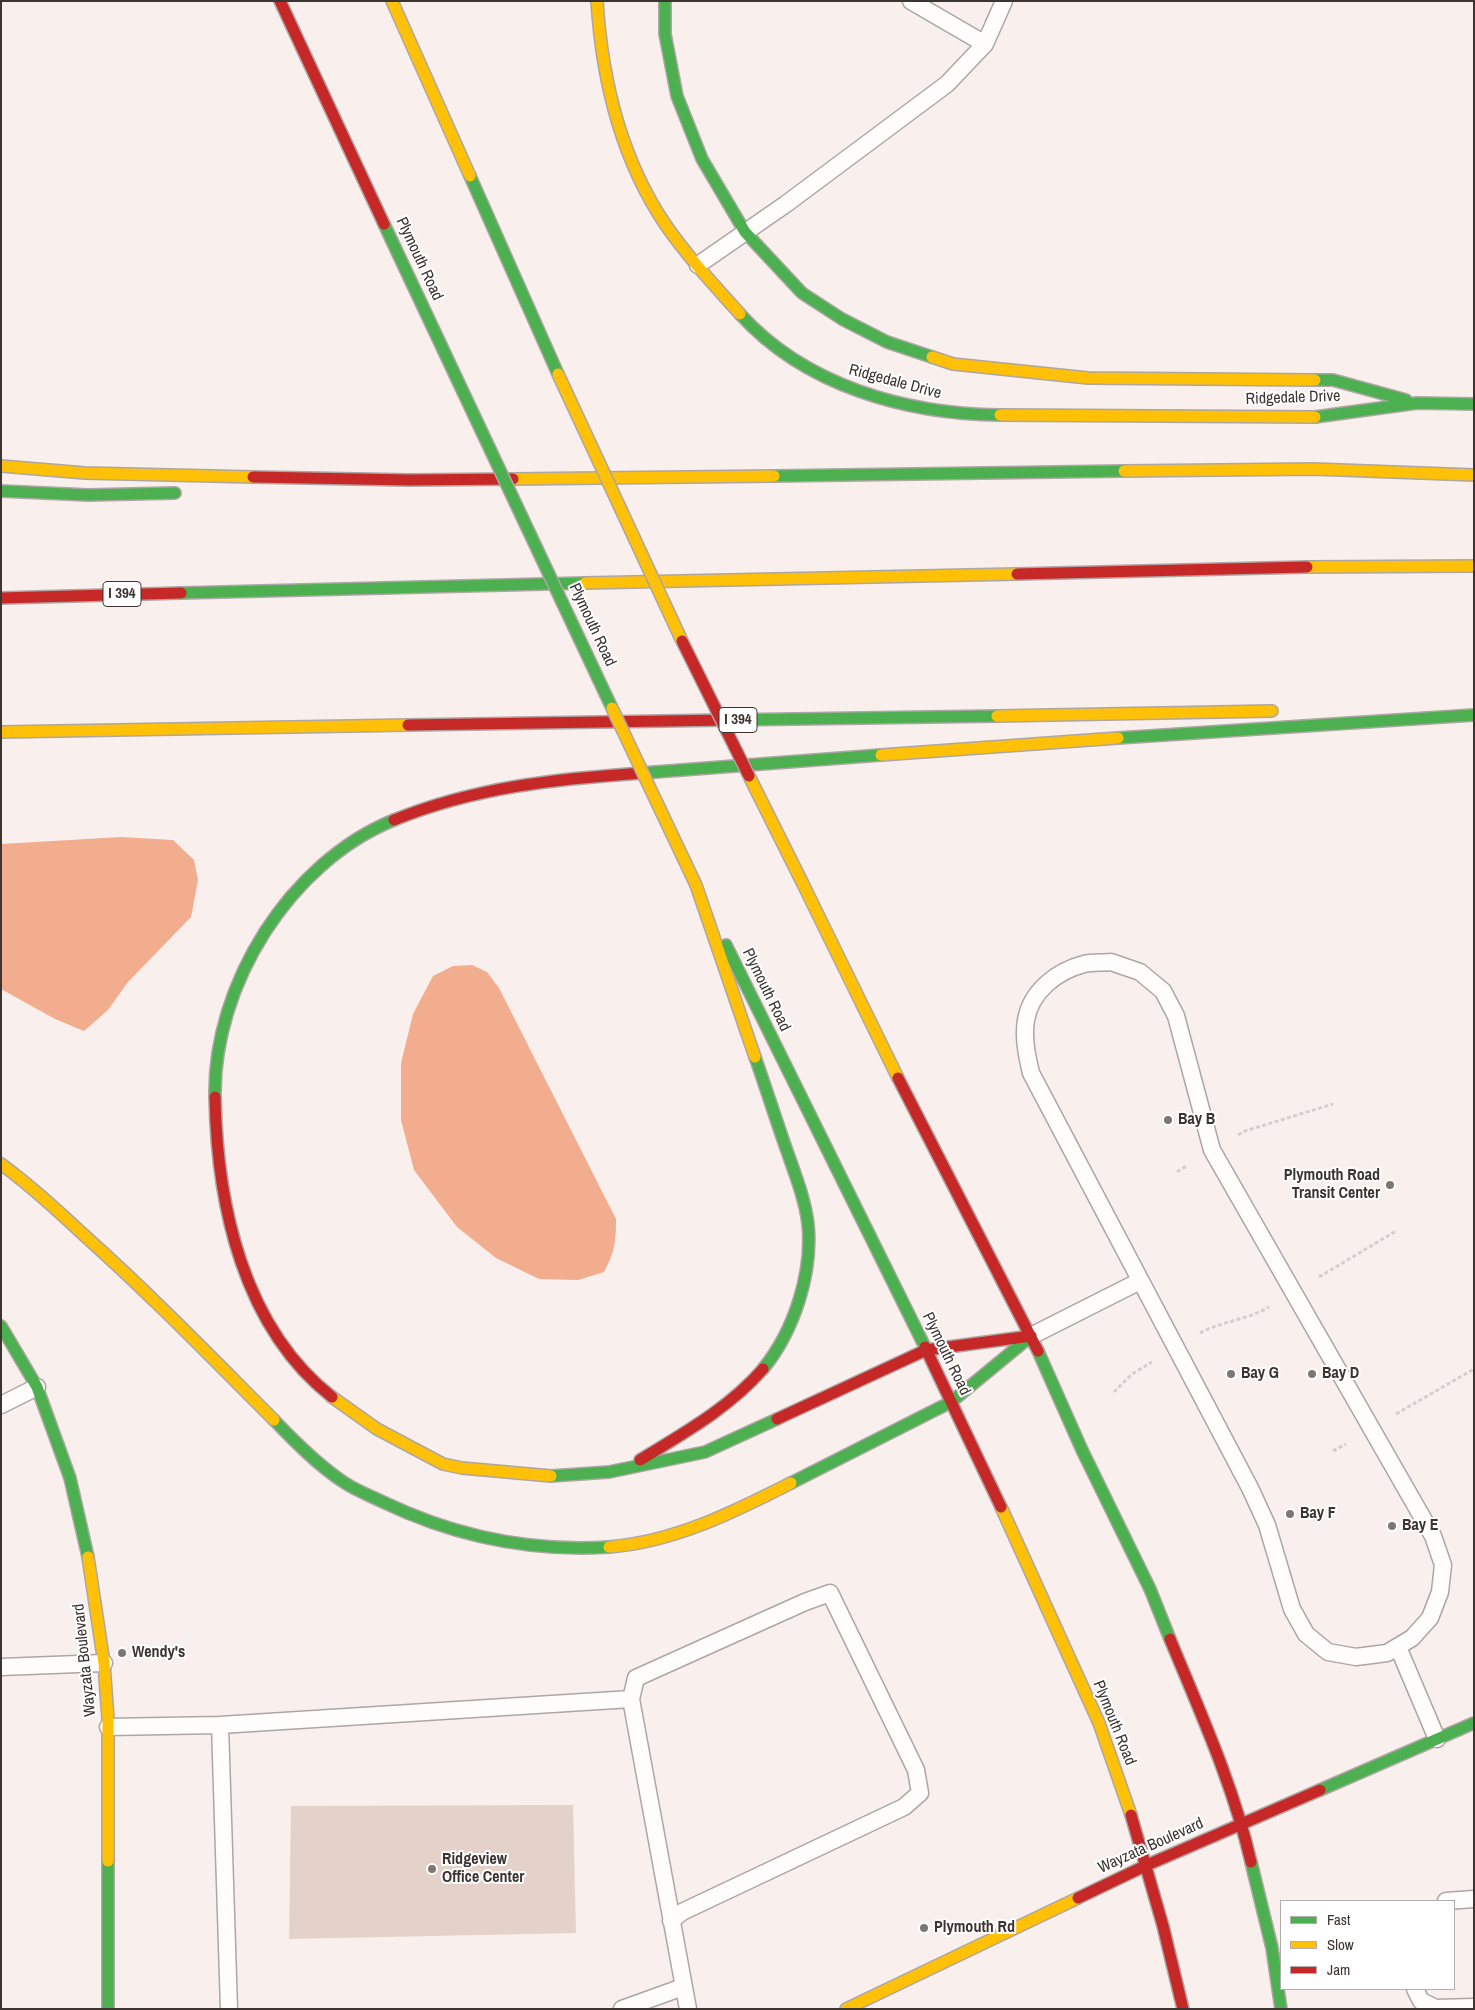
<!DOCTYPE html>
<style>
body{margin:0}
#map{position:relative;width:1475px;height:2010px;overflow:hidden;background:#f9f0ed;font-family:"Archivo Narrow",sans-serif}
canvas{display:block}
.frame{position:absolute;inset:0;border:2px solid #3c3431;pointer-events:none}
.legend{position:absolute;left:1280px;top:1900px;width:175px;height:90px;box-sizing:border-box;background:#fff;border:1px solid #b1aead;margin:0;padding:6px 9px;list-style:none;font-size:15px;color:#3c3431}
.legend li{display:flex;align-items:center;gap:10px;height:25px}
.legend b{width:25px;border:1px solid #b1aead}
</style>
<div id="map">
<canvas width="1475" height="2010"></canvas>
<div class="frame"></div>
<ul class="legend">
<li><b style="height:6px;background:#4caf50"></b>Fast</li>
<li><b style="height:6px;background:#ffc107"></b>Slow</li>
<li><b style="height:6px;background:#c62828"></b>Jam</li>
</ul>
</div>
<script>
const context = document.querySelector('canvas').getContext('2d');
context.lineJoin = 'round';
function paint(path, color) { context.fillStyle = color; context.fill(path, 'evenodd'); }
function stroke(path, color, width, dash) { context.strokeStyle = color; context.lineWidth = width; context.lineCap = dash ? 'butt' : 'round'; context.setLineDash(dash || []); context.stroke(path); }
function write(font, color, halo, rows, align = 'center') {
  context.font = font + ' "Archivo Narrow",sans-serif'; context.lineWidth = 4; context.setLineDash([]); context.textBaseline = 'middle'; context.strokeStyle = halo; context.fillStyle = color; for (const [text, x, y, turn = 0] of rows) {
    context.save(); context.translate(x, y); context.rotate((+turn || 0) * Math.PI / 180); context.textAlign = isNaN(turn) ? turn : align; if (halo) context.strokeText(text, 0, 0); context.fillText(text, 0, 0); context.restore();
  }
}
const water = new Path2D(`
 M121 837 173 840 194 860 198 880 191 917 128 982 108 1010 84 1031 55 1019 1 989V844Z
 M472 965 487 972 499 988 616 1219C616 1241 615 1252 604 1272L578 1280 539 1279 496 1258 457 1227 414 1170 401 1120V1063L413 1014 433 976 453 966Z`);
const building = new Path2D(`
 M573 1805 576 1933 289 1939 291 1806Z`);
const path = new Path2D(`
 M1238 1135 1245 1131 1333 1104
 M1177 1172 1188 1165
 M1319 1277 1396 1231
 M1200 1333C1222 1321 1247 1320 1269 1307
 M1114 1392 1132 1374 1152 1362
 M1396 1414 1474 1369
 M1333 1451 1346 1444`);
const lane = new Path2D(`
 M911 1 985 44
 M698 265 786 204 947 84 985 44 1004 1
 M1111 962 1140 972 1163 991 1176 1016 1212 1150 1433 1536 1443 1565 1440 1592 1430 1618 1412 1638 1387 1653 1356 1657 1328 1652 1306 1634 1292 1609 1267 1525 1250 1488 1031 1073C1027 1056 1023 1038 1026 1020 1031 991 1057 971 1084 964 1092 962 1102 963 1111 962Z
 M1031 1336 1140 1281
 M1 1405 37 1387
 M1398 1647 1437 1739
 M1 1667 104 1663
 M220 1725 229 2009
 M108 1727 220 1725 631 1699
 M1446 1901 1474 1899
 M671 1921 682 1912 904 1807 920 1793 916 1770 830 1593 805 1602 636 1678 631 1699 688 2009
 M1415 1989 1421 2001 1436 2008 1474 2007
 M622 2009 683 1987`);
const fast = new Path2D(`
 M665 1V34L677 96 702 159 745 232 802 293 842 319 887 342 932 357
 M470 176 558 374
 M384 224 456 377
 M740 314C805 386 906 414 1000 415
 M1315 380H1333L1406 400
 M1315 417 1417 403 1474 404
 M774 476 1124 471
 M1 491 88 495 175 493
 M181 593 585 583
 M727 720 997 716
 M1118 738 1474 715
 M642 773 881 755
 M726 945 925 1347
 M755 1057C766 1088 776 1120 787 1151 795 1174 805 1199 808 1224 813 1273 794 1331 763 1369
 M215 1097C213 985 290 862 394 820
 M1 1326 37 1387 70 1478 88 1557
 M1038 1351 1082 1450 1150 1589 1170 1639
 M274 1420C296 1443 319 1466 345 1483 357 1491 371 1496 383 1502 454 1536 530 1552 609 1547
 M551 1476 609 1472 705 1452 777 1419
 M791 1483 951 1402 1031 1336
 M1320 1790 1474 1723
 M108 1861V2009
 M1251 1862 1272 1948 1281 2009`);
const slow = new Path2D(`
 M392 1 470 176
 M597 1C602 80 620 157 665 224 687 256 714 285 740 314
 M932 357 953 364 1088 378 1315 380
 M1000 415 1315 417
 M1 466 85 473 253 477
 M1124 471 1314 469 1474 475
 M513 479 774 476
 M1307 567 1474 566
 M585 583 1017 574
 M997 716 1272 711
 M1 732 408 725
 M881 755 1118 738
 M803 884 898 1078
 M696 885 755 1057
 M1 1164C31 1186 58 1211 85 1236 151 1295 212 1358 274 1420
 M332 1397 377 1429 443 1464 462 1468 551 1476
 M1001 1507 1099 1723 1131 1815
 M609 1547C674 1542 734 1512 791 1483
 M88 1557 104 1663 108 1719V1861
 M846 2009 1078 1898`);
const jam = new Path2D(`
 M280 1 384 224
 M253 477 409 480 513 479
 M1017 574 1307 567
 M1 598 181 593
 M408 725 727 720
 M394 820C475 787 556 779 642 773
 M898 1078 1038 1351
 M215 1097C217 1205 243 1327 332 1397
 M925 1347 1001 1507
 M777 1419 926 1350 1031 1336
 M640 1460C684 1433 729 1408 763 1369
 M1170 1639C1200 1712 1233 1784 1251 1862
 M1131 1815 1163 1926 1183 2009
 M1078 1898 1147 1865 1320 1790`);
const fastBridge = new Path2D(`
 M456 377 612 708`);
const slowBridge = new Path2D(`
 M558 374 682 641
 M612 708 696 885
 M749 776 803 884`);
const jamBridge = new Path2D(`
 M682 641 749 776`);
const markers = [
 [1168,1120,5,"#7e7673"],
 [1390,1185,5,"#7e7673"],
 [1231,1374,5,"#7e7673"],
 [1312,1374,5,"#7e7673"],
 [1290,1514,5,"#7e7673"],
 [1392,1526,5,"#7e7673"],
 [122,1653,5,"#7e7673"],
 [432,1869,5,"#7e7673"],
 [924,1928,5,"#7e7673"]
];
const shields = [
 [122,594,38],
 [738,720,38]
];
const shieldNames = [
 ["I 394",122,594],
 ["I 394",738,720]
];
const streetNames = [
 ["Plymouth Road",419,259,65],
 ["Ridgedale Drive",895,382,15],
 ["Ridgedale Drive",1293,398,-2],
 ["Plymouth Road",592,625,65],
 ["Plymouth Road",766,990,64],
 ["Plymouth Road",946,1354,64],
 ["Wayzata Boulevard",85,1660,-96],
 ["Plymouth Road",1114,1723,68],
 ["Wayzata Boulevard",1151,1846,-24]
];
const poiNames = [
 ["Bay B",1178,1120],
 ["Plymouth Road",1380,1176,"right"],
 ["Transit Center",1380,1194,"right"],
 ["Bay G",1241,1374],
 ["Bay D",1322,1374],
 ["Bay F",1300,1514],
 ["Bay E",1402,1526],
 ["Wendy's",132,1653],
 ["Ridgeview",442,1860],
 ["Office Center",442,1878],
 ["Plymouth Rd",934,1928]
];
paint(water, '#f1ad8e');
paint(building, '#e4d1c9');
stroke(lane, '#aea6a4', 19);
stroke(fast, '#aea6a4', 14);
stroke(slow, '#aea6a4', 14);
stroke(jam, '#aea6a4', 14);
stroke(path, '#d3cfce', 3, [4, 2.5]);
stroke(lane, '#fefdfc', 16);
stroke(fast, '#4caf50', 11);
stroke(slow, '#ffc107', 11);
stroke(jam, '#c62828', 11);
stroke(fastBridge, '#aea6a4', 14, []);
stroke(slowBridge, '#aea6a4', 14, []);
stroke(jamBridge, '#aea6a4', 14, []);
stroke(fastBridge, '#4caf50', 11);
stroke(slowBridge, '#ffc107', 11);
stroke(jamBridge, '#c62828', 11);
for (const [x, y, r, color] of markers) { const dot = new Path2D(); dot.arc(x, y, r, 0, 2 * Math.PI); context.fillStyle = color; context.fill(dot); stroke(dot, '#fff', 2); }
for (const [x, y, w] of shields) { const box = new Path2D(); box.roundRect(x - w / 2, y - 12.5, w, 25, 4); context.fillStyle = '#fff'; context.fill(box); stroke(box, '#3c3431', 1); }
write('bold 15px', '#3c3431', null, shieldNames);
write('16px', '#3c3431', '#fff', streetNames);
write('bold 16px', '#3c3431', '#fff', poiNames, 'left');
</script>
